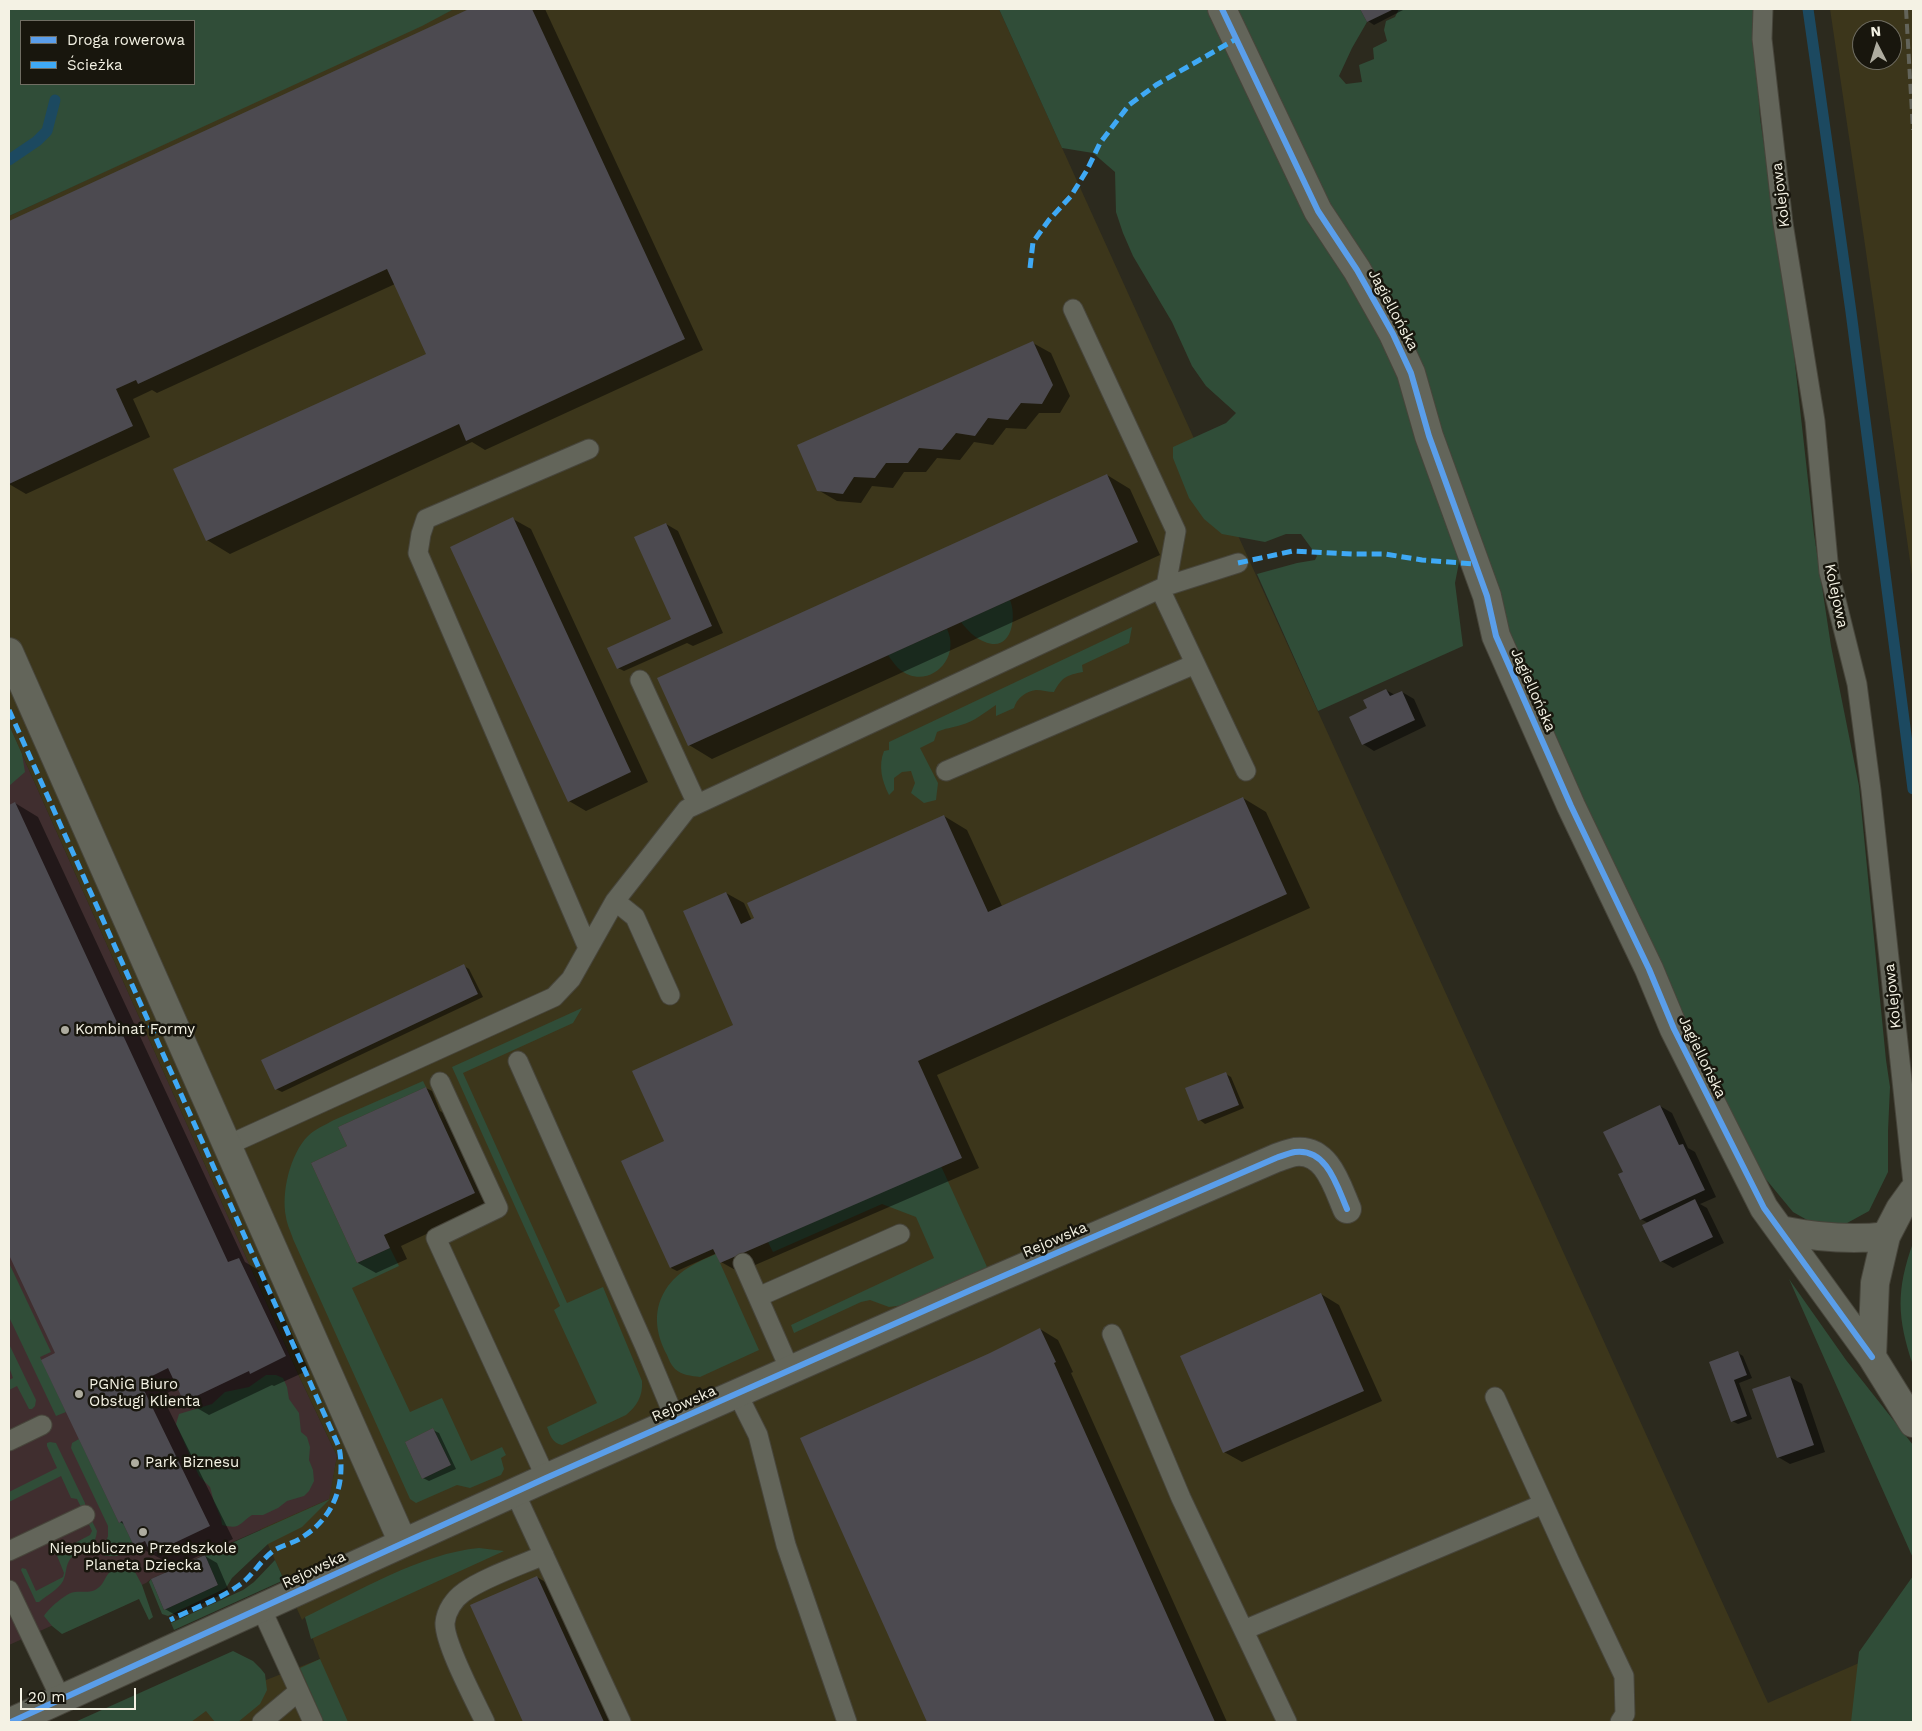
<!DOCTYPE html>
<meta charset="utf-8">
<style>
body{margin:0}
#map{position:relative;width:1922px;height:1731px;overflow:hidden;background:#2c2a1e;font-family:"Work Sans",sans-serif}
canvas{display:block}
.frame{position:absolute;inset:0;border:10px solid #f4f2e4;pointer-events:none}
.legend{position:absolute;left:20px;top:20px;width:175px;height:65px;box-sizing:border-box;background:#18160d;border:1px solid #706e63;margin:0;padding:6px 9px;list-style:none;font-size:15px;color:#f4f2e4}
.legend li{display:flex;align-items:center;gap:10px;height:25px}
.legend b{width:25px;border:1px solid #706e63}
.north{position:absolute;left:1852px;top:20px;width:50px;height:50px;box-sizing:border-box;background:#18160d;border:1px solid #706e63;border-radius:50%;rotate:355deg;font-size:14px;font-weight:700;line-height:20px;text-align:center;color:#f4f2e4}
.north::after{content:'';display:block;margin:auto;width:18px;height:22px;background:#aeac9f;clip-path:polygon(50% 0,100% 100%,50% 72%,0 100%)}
.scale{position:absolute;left:20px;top:1688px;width:116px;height:22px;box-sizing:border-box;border:2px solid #f4f2e4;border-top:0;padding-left:6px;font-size:15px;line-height:18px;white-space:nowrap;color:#f4f2e4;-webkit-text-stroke:4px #18160d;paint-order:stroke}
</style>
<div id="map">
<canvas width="1922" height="1731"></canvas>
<div class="frame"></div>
<ul class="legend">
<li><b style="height:6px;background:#5a9eea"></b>Droga rowerowa</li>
<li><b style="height:6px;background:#3fa9f5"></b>Ścieżka</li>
</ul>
<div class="north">N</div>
<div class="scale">20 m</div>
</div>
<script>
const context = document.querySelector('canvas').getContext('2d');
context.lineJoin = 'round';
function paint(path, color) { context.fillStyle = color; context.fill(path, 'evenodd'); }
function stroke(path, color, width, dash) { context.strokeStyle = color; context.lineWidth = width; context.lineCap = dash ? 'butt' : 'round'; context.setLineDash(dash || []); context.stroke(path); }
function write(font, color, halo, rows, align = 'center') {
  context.font = font + ' "Work Sans",sans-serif'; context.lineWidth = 5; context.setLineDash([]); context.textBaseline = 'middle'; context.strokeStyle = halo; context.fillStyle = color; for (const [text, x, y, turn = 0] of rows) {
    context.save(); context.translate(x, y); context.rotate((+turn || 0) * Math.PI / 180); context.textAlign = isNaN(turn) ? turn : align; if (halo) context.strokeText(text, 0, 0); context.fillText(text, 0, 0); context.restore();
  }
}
const commercial = new Path2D(`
 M9 725 299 1376 337 1456 330 1499 210 1552 151 1579 146 1583 9 1645Z`);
const built = new Path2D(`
 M454 9H999L1768 1703 1875 1656 1864 1722H173L266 1680 320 1659 305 1617 302 1620 261 1529 329 1499 337 1456 299 1376 9 725V216Z
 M1830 9H1913V582L1864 238ZM1862 30H1892V60H1862Z`);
const green = new Path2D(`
 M9 9H454L422 26 9 216ZM194 21V84H21V21Z
 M999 9H1212L1388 339 1462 547 1455 583 1463 646 1318 711 1257 574 1297 563 1315 560 1317 556 1301 534H1286L1265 542 1222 534 1204 519 1189 498 1173 458V447L1226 423 1236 413 1206 386 1192 366 1172 322 1133 256 1123 233 1116 212 1115 172 1093 153 1062 148Z
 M1229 9H1360L1367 22 1352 48 1339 76 1346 84 1362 82 1359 65 1374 59 1373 48 1387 41 1384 30 1386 21 1395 17 1399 9H1753L1760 118 1790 319 1814 534 1831 646 1859 786 1886 1060 1890 1087 1888 1131V1172L1869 1211 1838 1228 1816 1225 1793 1212 1755 1166 1530 704 1408 330C1383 285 1357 242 1324 203Z
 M1010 600C1017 617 1012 653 985 642 976 639 967 630 961 622Z
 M1132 627 1129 643 1082 665 1083 672C1067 675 1062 677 1054 692 1048 692 1042 690 1036 690 1026 691 1016 699 1014 708L996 716V705C985 712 974 722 961 725 952 728 945 728 937 732L934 741 920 748 938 783 936 800 924 803 911 793 915 783 911 771 902 772 894 778V790L889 795C882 781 878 766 884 751L889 750V742Z
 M947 629C962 660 926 693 898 668 894 664 891 659 888 655Z
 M9 725 22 754 25 772 9 786Z
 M582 1008 573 1023 463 1073 567 1303 603 1287 642 1381C643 1396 637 1406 626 1415L562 1445C552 1443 550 1435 547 1427L597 1403 554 1310 560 1306 452 1067Z
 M423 1081 426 1087 338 1127 347 1146 311 1163 357 1263 390 1248 399 1266 352 1288 410 1412 442 1398 471 1461 502 1447 506 1455 501 1458 504 1469 501 1475 470 1488 457 1485 416 1503 410 1499 293 1239C291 1232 287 1225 286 1217 281 1193 290 1154 308 1136 315 1129 325 1125 334 1120ZM433 1428 451 1465 422 1479 405 1442Z
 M941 1166 987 1267 904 1305 889 1307 870 1300 861 1302 794 1333 791 1325 934 1258 916 1217 882 1204 773 1252 768 1242Z
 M1913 1243V1365C1897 1318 1896 1290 1913 1243Z
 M716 1254 759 1350 700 1377C691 1376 682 1375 675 1369 671 1365 669 1360 667 1355 655 1333 652 1308 668 1286 681 1269 697 1262 716 1254Z
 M9 1263 51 1352 40 1357 66 1412 56 1416 9 1317Z
 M1789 1279 1846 1360 1913 1445V1558Z
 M9 1344 36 1400 35 1406 32 1409H29L17 1386 9 1390V1380L13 1378 9 1367Z
 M266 1375H276L283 1378 287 1387 289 1399 299 1413 301 1432 307 1437 310 1447 309 1460 313 1470 314 1481 309 1491 304 1496 287 1501 278 1508 263 1515H252C239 1523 241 1530 222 1525L221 1518 214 1502 210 1487 199 1476 176 1424 179 1414 212 1404 225 1392 249 1387Z
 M79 1439 119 1523 122 1521 134 1546 117 1556H105L102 1553 108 1536V1526L71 1448 72 1443Z
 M50 1442 56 1443 85 1503V1507L82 1509 77 1499 71 1498 61 1476 9 1502V1492L57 1468 47 1446V1443Z
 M330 1499 302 1527 268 1544 232 1578 226 1588 168 1616 162 1614 149 1582 151 1579 164 1610 218 1585 205 1555Z
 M91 1519 97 1531C94 1554 82 1547 71 1558 65 1565 67 1573 63 1581 58 1590 47 1595 39 1602H36L21 1570 22 1568 26 1569 36 1591 63 1577 64 1573 56 1553 90 1535 92 1531 87 1520Z
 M479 1548 504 1551 311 1639 305 1617C357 1592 422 1553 479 1548Z
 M275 1560 284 1580 174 1630 171 1623 243 1590 254 1582Z
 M125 1567 134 1570 142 1585 153 1617 149 1620 139 1599 62 1634 52 1626 44 1616C48 1609 67 1592 75 1592 82 1591 88 1593 95 1590 109 1583 101 1569 125 1567Z
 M1913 1576V1722H1851L1859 1652Z
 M233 1651 253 1661 261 1669 265 1674 267 1690 260 1704 238 1722H215L206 1711 191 1722H75Z
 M320 1659 348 1722H324L300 1668Z`);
const shadow = new Path2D(`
 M472 9H545L703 350 485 450 472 442 230 554 207 540 428 354 395 284 157 393 152 390 133 399 150 437 26 494 9 484V223Z
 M1362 9H1402L1403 10 1374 25 1368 21Z
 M1033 343 1051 353 1070 396 1060 413H1039L1026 429 1006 428 993 445 974 442 960 460 937 458 926 472H904L893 488 872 486 861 503 837 501 818 490Z
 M1107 475 1130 489 1160 555 712 759 689 745Z
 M513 519 531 529 648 782 586 811 569 801Z
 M666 524 678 531 723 633 693 646 687 643 624 671 618 668 674 623Z
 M1386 690 1395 695 1402 692 1414 699 1426 726 1374 751 1363 744Z
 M1243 798 1266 812 1310 908 937 1075 979 1168 739 1272 721 1262 717 1253 677 1271 671 1268 623 1161 664 1142 735 1026 726 893 744 903 752 921 944 816 967 830 1002 906Z
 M15 803 38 817 245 1262 263 1273 309 1370 274 1386 272 1385 209 1415 185 1401 179 1387 162 1396 233 1539 186 1562 187 1564 205 1556 217 1563 229 1591 177 1616 165 1609 178 1568 135 1545 125 1525 120 1522 56 1354 9 1251V806Z
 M464 966 469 969 483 997 282 1092 276 1089Z
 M1226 1074 1231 1077 1244 1108 1205 1124 1200 1120 1187 1089Z
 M426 1088 432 1091 440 1111 453 1118 492 1203 401 1246 407 1259 376 1273 358 1263 312 1163 350 1146Z
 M1660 1106 1672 1113 1688 1148 1695 1152 1716 1197 1700 1204 1707 1208 1724 1243 1673 1268 1661 1261 1648 1223 1641 1219 1620 1174 1625 1173Z
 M1321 1294 1339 1305 1382 1401 1242 1462 1224 1452Z
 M1040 1329 1058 1340 1073 1372 1071 1373 1227 1722H928L801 1439 991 1354Z
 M1738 1353 1743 1356 1752 1378 1739 1383 1752 1419 1738 1424 1732 1421 1710 1363Z
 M1790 1377 1802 1384 1825 1452 1790 1464 1778 1457Z
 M433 1430 439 1433 456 1469 429 1481 423 1478Z
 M537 1577 560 1591 621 1722H525L472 1606Z`);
const stream = new Path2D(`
 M1808 9 1851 312 1913 789
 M9 160 37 141 47 131 55 100`);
const building = new Path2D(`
 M469 9H532L685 339 466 441 459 424 206 541 173 469 426 354 387 269 138 384 136 380 116 389 133 426 9 484V221Z
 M1360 9H1394L1367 22Z
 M1033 341 1053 385 1042 404 1021 403 1008 420 988 418 975 436 956 433 942 450 919 448 908 463H886L875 478 854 477 843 494 817 491 797 445Z
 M1107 474 1138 542 688 746 657 678Z
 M513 517 631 772 568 802 450 547Z
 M666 523 712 626 617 669 607 648 671 619 634 537Z
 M1386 689 1390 696 1402 691 1415 720 1362 745 1349 717 1367 708 1363 700Z
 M1243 797 1287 894 918 1061 962 1158 720 1263 713 1249 670 1268 621 1161 664 1141 632 1071 733 1025 683 911 726 892 741 924 754 918 747 903 944 815 988 912Z
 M15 802 228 1262 239 1258 286 1356 250 1374 249 1371 184 1402 168 1368 140 1382 210 1526 151 1554 145 1541 134 1546 122 1521 119 1523 41 1360 55 1353 9 1255V805Z
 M464 964 478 994 275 1090 261 1060Z
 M1226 1072 1239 1105 1198 1121 1185 1088Z
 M426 1087 475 1193 384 1235 390 1248 357 1263 311 1163 347 1146 338 1127Z
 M1660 1105 1679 1145 1683 1144 1705 1190 1640 1220 1618 1174 1623 1172 1603 1132Z
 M1695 1199 1713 1237 1660 1262 1642 1225Z
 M1321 1293 1364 1391 1223 1453 1180 1356Z
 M1040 1328 1056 1362 1054 1363 1215 1722H927L800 1438 990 1353Z
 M1738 1351 1747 1375 1734 1380 1747 1416 1731 1422 1709 1362Z
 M1790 1376 1814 1445 1777 1458 1752 1389Z
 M433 1428 451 1465 422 1479 405 1442Z
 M205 1555 218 1585 164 1610 151 1579Z
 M537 1576 604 1722H523L470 1605Z`);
const lane = new Path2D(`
 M1763 9 1762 39 1783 223 1815 421 1829 572 1857 684 1871 790 1913 1183
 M1166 586 1238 563
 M1160 589 1246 771
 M640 680 697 804
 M946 771 1195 664
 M615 901 635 917 670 995
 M588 948 418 553 421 534 426 519 589 449
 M518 1061 645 1347 676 1421
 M440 1082 498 1208 436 1238 546 1478
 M228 1145 554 997 571 979 615 901 687 809 1166 586 1176 531 1073 309
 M743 1263 790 1370
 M758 1297 900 1234
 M1112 1334 1181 1498 1287 1722
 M737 1393 758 1435 786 1545 847 1722
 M1495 1397 1570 1562 1624 1676 1625 1714 1620 1722
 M9 1441 42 1425
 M515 1493 621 1722
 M9 1551 85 1515
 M9 1590 61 1699
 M261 1608 313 1722
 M1244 1630 1543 1504
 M262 1722 299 1691
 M485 1722C475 1701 444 1643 445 1623 446 1611 454 1599 464 1592 483 1578 521 1565 544 1555`);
const street = new Path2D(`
 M1222 9 1318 211 1357 270 1393 334 1411 373 1429 436 1487 596 1496 636 1571 806 1649 969 1674 1029 1764 1208 1872 1357
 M9 652 403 1543
 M1913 1191 1900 1209 1886 1236 1875 1283 1872 1357 1913 1423
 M1780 1230C1815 1237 1850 1241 1886 1236
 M11 1722 546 1478 971 1290 1276 1158C1282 1156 1289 1153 1295 1152 1327 1148 1337 1186 1347 1209`);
const rail = new Path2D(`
 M1906 9 1913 130`);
const quiet = new Path2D(`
 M1030 268 1033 242 1049 220 1071 196 1087 170 1100 143 1129 105 1156 85 1236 39
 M1238 563 1293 551 1352 554H1385L1422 560 1475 564
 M9 710 339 1447C346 1482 335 1516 304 1536 295 1543 282 1545 273 1551 260 1561 252 1577 238 1586 218 1600 192 1609 170 1620`);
const cycleway = new Path2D(`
 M1222 9 1318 211 1357 270 1393 334 1411 373 1429 436 1487 596 1496 636 1571 806 1649 969 1674 1029 1764 1208 1872 1357
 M11 1722 546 1478 971 1290 1276 1158C1282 1156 1289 1153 1295 1152 1327 1148 1337 1186 1347 1209`);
const markers = [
 [65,1030,5,"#aeac9f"],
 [79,1394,5,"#aeac9f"],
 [135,1463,5,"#aeac9f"],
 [143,1532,5,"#aeac9f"]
];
const streetNames = [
 ["Kolejowa",1781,195,-97],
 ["Jagiellońska",1393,310,62],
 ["Kolejowa",1836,596,78],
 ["Jagiellońska",1533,690,66],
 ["Kolejowa",1893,996,-96],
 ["Jagiellońska",1702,1057,64],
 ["Rejowska",1055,1240,-23],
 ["Rejowska",684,1404,-24],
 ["Rejowska",314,1570,-25]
];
const poiNames = [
 ["Kombinat Formy",75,1030],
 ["PGNiG Biuro",89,1385],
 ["Obsługi Klienta",89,1402],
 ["Park Biznesu",145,1463],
 ["Niepubliczne Przedszkole",143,1549,"center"],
 ["Planeta Dziecka",143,1566,"center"]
];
paint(commercial, '#402e2f');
paint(built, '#3c361b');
paint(green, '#304d38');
paint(shadow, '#0007');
stroke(stream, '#1c4960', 11);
paint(building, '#4c4a50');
stroke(lane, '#47453b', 21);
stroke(street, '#47453b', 30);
stroke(lane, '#63655a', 19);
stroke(street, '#63655a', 28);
stroke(rail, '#63645a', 4, [10, 5]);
stroke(quiet, '#3fa9f5', 5, [10, 5]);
stroke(cycleway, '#5a9eea', 6);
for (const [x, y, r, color] of markers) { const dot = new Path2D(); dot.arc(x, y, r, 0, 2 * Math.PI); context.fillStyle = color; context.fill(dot); stroke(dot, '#18160d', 2); }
write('15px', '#f4f2e4', '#18160d', streetNames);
write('15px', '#f4f2e4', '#18160d', poiNames, 'left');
</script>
